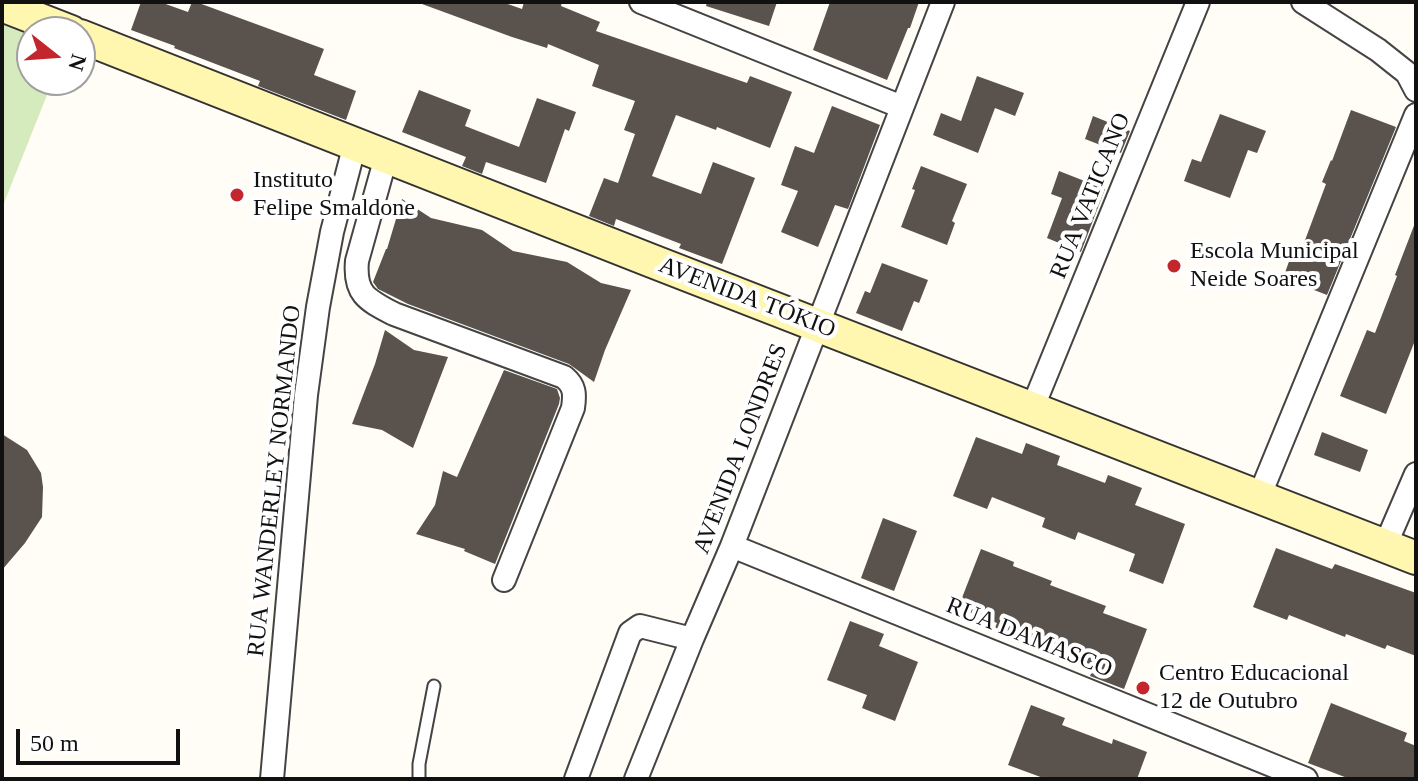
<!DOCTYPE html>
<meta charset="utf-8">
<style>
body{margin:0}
#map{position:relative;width:1418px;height:781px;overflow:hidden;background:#fffdf5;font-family:Georgia,serif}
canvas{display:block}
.frame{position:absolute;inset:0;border:4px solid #111;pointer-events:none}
.north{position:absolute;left:16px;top:16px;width:80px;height:80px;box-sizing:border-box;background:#fff;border:2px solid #a0a0a0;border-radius:50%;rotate:107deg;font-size:22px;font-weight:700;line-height:32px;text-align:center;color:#111}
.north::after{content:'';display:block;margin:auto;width:28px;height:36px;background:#c4262e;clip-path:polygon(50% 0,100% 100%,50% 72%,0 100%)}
.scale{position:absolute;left:16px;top:729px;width:164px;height:36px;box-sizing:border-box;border:4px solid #111;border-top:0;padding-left:10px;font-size:24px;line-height:28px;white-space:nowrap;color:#111;-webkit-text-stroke:6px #fff;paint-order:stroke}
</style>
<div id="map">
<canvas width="1418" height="781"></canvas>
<div class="frame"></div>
<div class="north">N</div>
<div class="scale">50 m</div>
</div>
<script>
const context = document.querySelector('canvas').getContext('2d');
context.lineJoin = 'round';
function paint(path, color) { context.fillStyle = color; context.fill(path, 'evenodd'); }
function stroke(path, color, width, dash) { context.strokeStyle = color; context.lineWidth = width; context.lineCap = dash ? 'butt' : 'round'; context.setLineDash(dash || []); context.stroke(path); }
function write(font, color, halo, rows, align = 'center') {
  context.font = font + ' Georgia,serif'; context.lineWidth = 8; context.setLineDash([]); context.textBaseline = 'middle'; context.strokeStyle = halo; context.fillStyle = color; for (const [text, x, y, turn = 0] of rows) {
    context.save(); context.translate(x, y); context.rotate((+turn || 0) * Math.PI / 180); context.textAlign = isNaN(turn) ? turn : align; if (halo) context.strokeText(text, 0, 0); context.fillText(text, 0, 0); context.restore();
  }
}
const green = new Path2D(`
 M2 15 32 32V80H53L2 208Z`);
const building = new Path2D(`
 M141 2H160L188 12 192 2H196L324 49 314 75 356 91 346 120 258 86 260 81 174 48 175 46 131 30Z
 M422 2H502L522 9 524 2H562L561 6 600 22 596 31 747 83 750 76 792 92 770 148 717 127 716 130 676 115 652 176 701 194 713 162 755 178 722 264 679 248 681 244 616 219 614 226 589 216 604 178 618 183 635 134 624 130 635 101 592 86 599 65 548 44 547 48 512 37 422 4Z
 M707 2H777L769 26 706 6Z
 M830 2H919L910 28H908L887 80 813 50Z
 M977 76 1024 93 1015 116 995 108 978 153 933 135 941 113 961 121Z
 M419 90 471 110 465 126 519 147 537 98 576 112 569 131 565 129 546 183 486 162 482 174 462 166 466 157 402 132Z
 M832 106 880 125 848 209 835 205 818 247 781 232 798 191 781 185 795 146 814 153Z
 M1351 110 1396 127 1327 295 1283 278 1291 256 1298 259 1326 184 1322 182 1331 160 1332 161Z
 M1220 114 1266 131 1257 153 1248 150 1230 198 1184 181 1192 159 1201 162Z
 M1093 116 1130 131 1121 153 1085 139Z
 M921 166 967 184 952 221 955 223 947 245 901 227 915 190 912 189Z
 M1059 171 1105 189 1081 252 1047 238 1062 198 1051 194Z
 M402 199 431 218 482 230 513 251 567 262 601 283 631 290 605 350 594 382 569 364 408 304 378 289 373 282 386 249H387Z
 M1415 223 1416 338 1386 414 1340 396 1367 330 1375 333 1397 276 1395 275Z
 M882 263 928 280 919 303 914 301 902 331 856 313 865 291 870 293Z
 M385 330 414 350 448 357 413 448 382 430 352 424 375 364Z
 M504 370 557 389 560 398 559 404 495 564 464 551 465 549 416 534 435 505 443 471 457 477Z
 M1322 432 1368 450 1360 472 1314 455Z
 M2 434 27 450 41 473 43 487 42 517 25 543 2 570Z
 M976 437 1022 454 1026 443 1060 456 1057 465 1105 483 1108 475 1142 488 1135 505 1185 524 1163 584 1129 571 1135 554 1078 532 1075 540 1042 527 1045 518 992 497 987 509 953 496Z
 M883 518 917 531 894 591 861 578Z
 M1276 548 1332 569 1335 564 1416 593V656L1387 645 1385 649 1346 634 1345 637 1289 615 1287 620 1253 607Z
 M981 549 1014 562 1013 566 1052 581 1050 585 1106 606 1103 613 1147 629 1124 689 1090 676 1093 669 1050 653 1051 649 995 628 997 623 958 608Z
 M850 621 884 634 879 646 918 662 895 721 862 708 867 695 827 680Z
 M1331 703 1407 733 1404 741 1416 746V779H1350L1308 763Z
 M1031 705 1065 718 1062 725 1112 744 1113 739 1147 752 1137 779H1046L1008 765Z`);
const lane = new Path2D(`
 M419 779V764L434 686`);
const street = new Path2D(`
 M641 2 902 107
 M1303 2 1378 50 1407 73 1416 90
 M386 157 357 261C354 294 367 300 394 314L564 377C575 386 575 394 573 408L504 580
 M1032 409 1198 2
 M1259 497 1416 115
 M732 546 1306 779
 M1385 546 1416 474
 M272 779 306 395 318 307 332 232 355 144
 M576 779 630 633 640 626 692 639
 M636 779 692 639 732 546 943 2`);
const secondary = new Path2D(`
 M2 5 71 32
 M80 36 652 261 1416 558`);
const markers = [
 [237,195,8,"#c4262e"],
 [1174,266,8,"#c4262e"],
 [1143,688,8,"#c4262e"]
];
const poiNames = [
 ["Instituto",253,181],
 ["Felipe Smaldone",253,209],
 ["Escola Municipal",1190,252],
 ["Neide Soares",1190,280],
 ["Centro Educacional",1159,674],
 ["12 de Outubro",1159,702]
];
const streetNames = [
 ["RUA VATICANO",1091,196,-68],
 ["AVENIDA TÓKIO",747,298,21],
 ["AVENIDA LONDRES",741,449,-69],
 ["RUA WANDERLEY NORMANDO",275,481,-84],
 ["RUA DAMASCO",1029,638,22]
];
paint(green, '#d5ebbd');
paint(building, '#5a524d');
stroke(lane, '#444', 15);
stroke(street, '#444', 26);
stroke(secondary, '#333', 36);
stroke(lane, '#fff', 11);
stroke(street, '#fff', 22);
stroke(secondary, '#fff6b0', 32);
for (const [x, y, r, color] of markers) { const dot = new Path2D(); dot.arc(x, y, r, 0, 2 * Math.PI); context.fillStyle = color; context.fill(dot); stroke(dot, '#fff', 3); }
write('24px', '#111', '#fff', poiNames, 'left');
write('24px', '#111', '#fff', streetNames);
</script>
